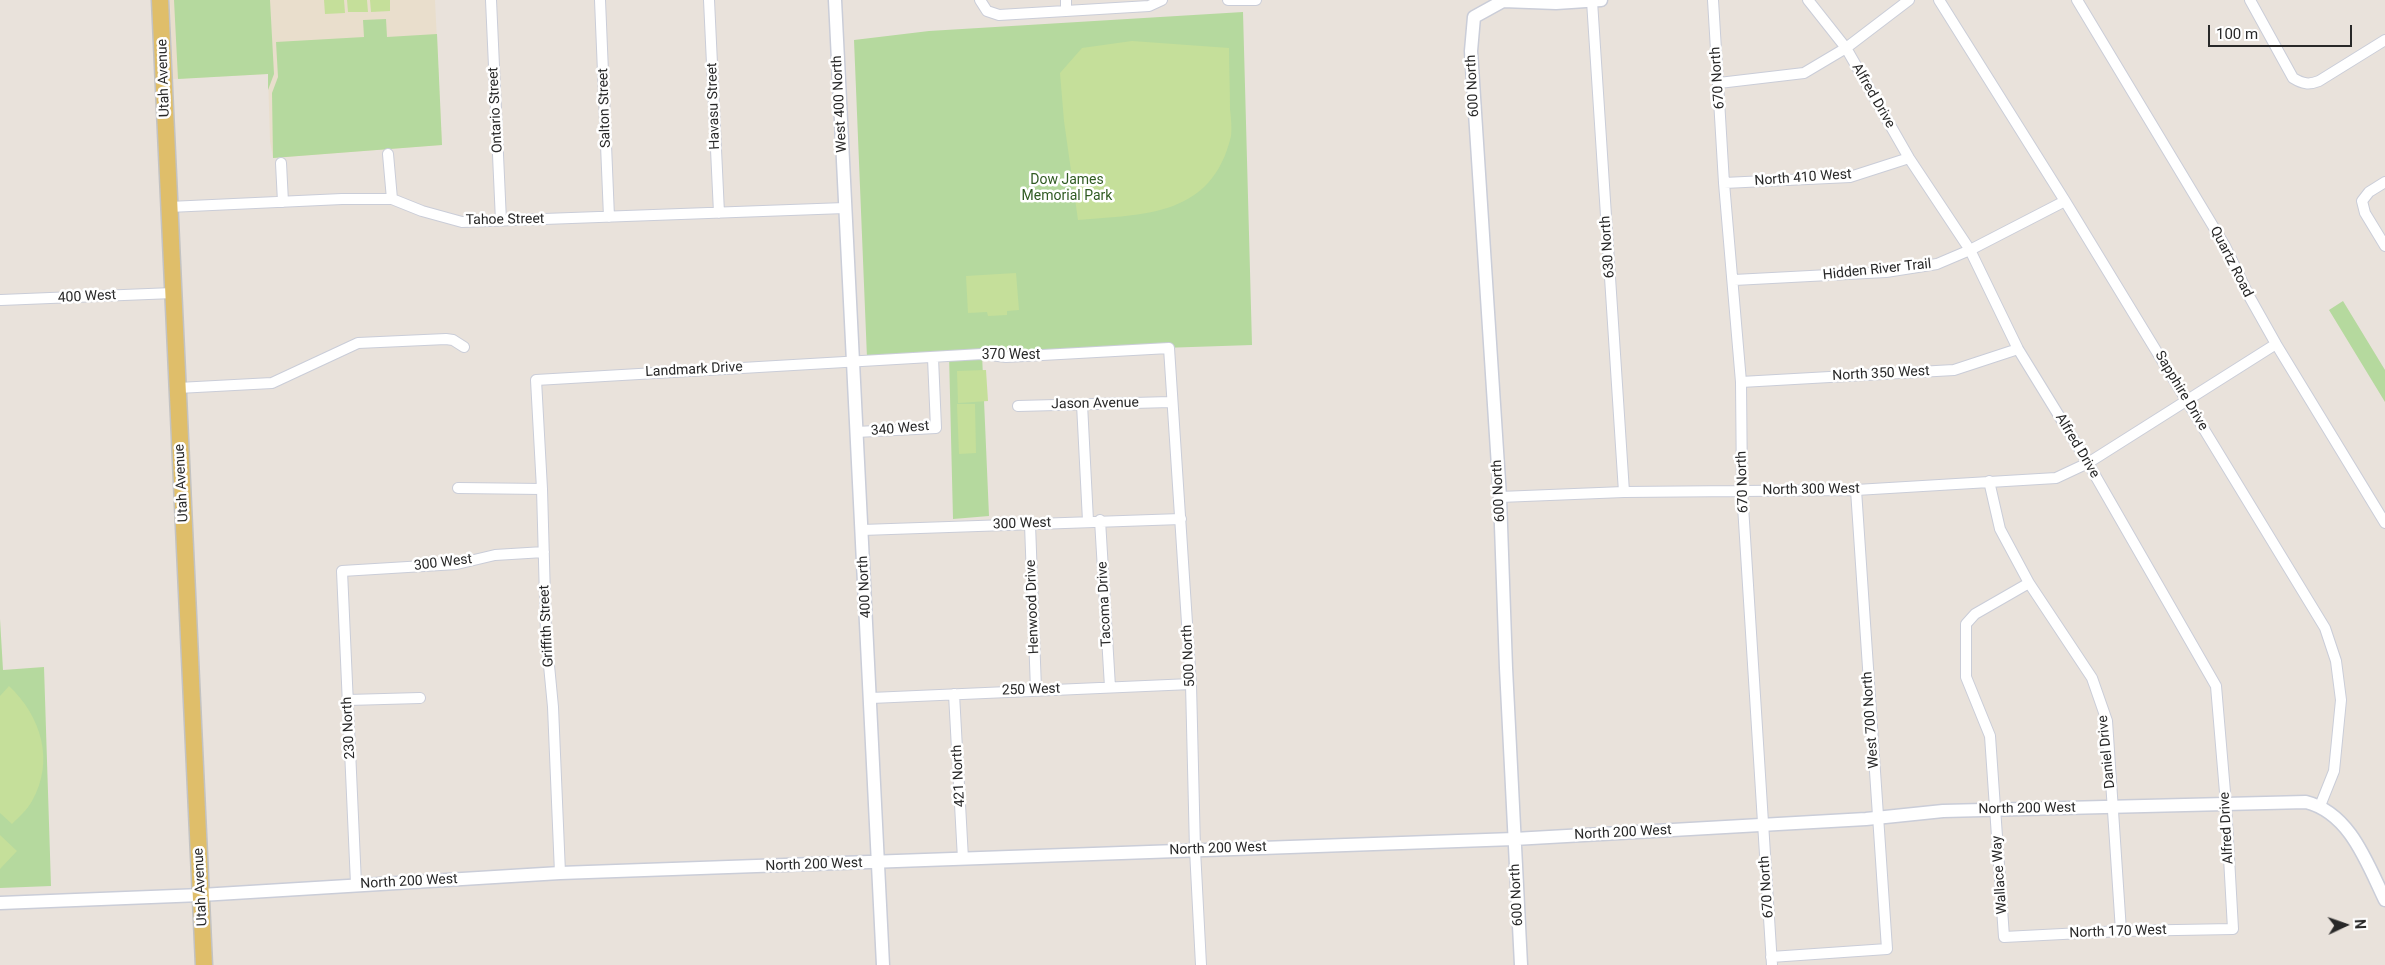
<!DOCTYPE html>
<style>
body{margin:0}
#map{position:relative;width:2385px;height:965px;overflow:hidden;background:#e9e2db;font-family:Roboto,sans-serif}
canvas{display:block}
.north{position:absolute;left:2320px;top:900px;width:50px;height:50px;-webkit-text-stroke:4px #fff;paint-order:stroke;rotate:87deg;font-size:14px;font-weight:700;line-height:20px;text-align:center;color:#282828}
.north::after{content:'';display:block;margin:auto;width:18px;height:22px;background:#282828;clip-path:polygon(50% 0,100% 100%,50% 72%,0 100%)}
.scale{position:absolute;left:2208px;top:25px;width:144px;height:22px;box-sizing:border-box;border:2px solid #282828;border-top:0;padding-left:6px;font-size:15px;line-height:18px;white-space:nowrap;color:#282828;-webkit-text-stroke:4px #fff;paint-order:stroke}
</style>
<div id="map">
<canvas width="2385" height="965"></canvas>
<div class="north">N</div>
<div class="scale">100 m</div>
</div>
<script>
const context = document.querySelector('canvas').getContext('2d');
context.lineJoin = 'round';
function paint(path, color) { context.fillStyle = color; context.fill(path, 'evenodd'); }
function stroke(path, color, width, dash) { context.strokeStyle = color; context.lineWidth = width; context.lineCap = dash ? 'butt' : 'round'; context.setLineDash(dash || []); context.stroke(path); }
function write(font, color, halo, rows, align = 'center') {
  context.font = font + ' Roboto,sans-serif'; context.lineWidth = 5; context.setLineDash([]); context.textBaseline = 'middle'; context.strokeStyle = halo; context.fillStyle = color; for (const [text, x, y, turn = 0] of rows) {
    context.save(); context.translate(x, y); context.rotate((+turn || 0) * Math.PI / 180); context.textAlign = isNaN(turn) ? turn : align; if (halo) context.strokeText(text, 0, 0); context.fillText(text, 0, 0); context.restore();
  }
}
const education = new Path2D(`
 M170 0H435L442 145 273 158 270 141 268 74 173 79Z`);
const green = new Path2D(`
 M174 0H270L274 74 268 90V74L178 79Z
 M1243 12 1252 345 982 354 989 516 953 519 949 354 867 358 854 40 929 31Z
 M386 19 387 37 437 34 442 145 273 158 272 93 278 77 276 42 364 37 363 20Z
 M2343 301 2385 370V402L2329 310Z
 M0 619 3 670 44 667 51 886 0 888Z`);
const pitch = new Path2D(`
 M324 0H344L345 13 325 14Z
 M347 0H367L368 12H348Z
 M370 0H390V11L371 12Z
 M1132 41 1229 48C1229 69 1230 89 1230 109 1231 118 1232 128 1231 136 1212 217 1145 214 1078 220L1064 121 1060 73 1082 48Z
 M1016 273 1019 310 1007 311V315L988 316 987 312 968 313 966 276Z
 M986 370 988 401 958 403 957 371Z
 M957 404H975L976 453 959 454Z
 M9 686C41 716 55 761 32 801 27 810 19 817 12 824L0 813V696Z
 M0 835 17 851 0 869Z`);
const minor = new Path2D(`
 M491 0 501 221
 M600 0 609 217
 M709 0 719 213
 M980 0 987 11 999 15 1149 6 1162 0
 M1066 0V11
 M1228 0H1256
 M1713 0 1724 183 1741 382 1742 490 1772 965
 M1808 0 1846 48 1909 158 1970 250 2018 349 2088 463 2216 686 2226 804 2233 929 2121 931 2004 937 1990 736 1966 677V624L1975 614 2029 583
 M1939 0 2065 201 2325 628 2336 661 2341 700 2334 771 2320 806
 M2077 0 2225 246 2249 296 2276 344 2385 523
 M2250 0 2293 78C2303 84 2309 85 2319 81L2385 40
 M1592 1 1624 492
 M1719 83 1804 73 1846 48 1909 0
 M388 154 392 199
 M281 163 283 202
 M2385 182 2369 192 2362 201 2365 213 2385 246
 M1724 183 1850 177 1909 158
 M169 207 342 199H392L422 211 462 222 845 208
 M1734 280 1886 272 1937 264 1970 250 2065 201
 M1 300 173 293
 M1741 382 1954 370 2018 349
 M178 388 272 383 358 343 446 339 453 340 464 347
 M1082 404 1088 521
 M1018 406 1171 402
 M856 432 936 428 933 358
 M1989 481 2000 529 2029 583 2092 678 2107 721 2121 931
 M458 488 542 489
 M1500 497 1624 492 1856 490 2056 478 2088 463 2276 344
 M1100 520 1110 687
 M1030 524 1036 690
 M862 530 1181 519
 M954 694 963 859
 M871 698 1191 684
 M348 700 420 698
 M560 873 553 707 546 634 542 489 536 380 982 354 1006 357 1169 348 1191 684 1195 850 1201 965
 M356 884 342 571 457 564 495 555 544 552
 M1771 957 1887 949 1856 490`);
const tertiary = new Path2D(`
 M835 0 883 965
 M0 903 201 895 560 873 1514 839 1866 819 1943 811 2306 802C2350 813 2367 863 2385 900
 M1521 965 1506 668 1500 497 1471 51 1474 17 1503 1 1556 3 1601 0`);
const primary = new Path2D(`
 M160 0 204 965`);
const streetNames = [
 ["Utah Avenue",164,78,-92],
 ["670 North",1718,78,-94],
 ["600 North",1473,86,-93],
 ["Alfred Drive",1873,96,60],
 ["West 400 North",840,104,-93],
 ["Havasu Street",714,106,-92],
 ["Salton Street",605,108,-92],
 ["Ontario Street",496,110,-93],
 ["North 410 West",1803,178,-4],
 ["Tahoe Street",505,220,-1],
 ["630 North",1608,247,-94],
 ["Quartz Road",2231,262,63],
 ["Hidden River Trail",1877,270,-6],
 ["400 West",87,297,-3],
 ["370 West",1011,355],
 ["Landmark Drive",694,370,-3],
 ["North 350 West",1881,374,-3],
 ["Sapphire Drive",2181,391,59],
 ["Jason Avenue",1095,404,-1],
 ["340 West",900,429,-5],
 ["Alfred Drive",2077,446,59],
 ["670 North",1743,482,-92],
 ["Utah Avenue",182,483,-93],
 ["North 300 West",1811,490,-1],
 ["600 North",1499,491,-93],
 ["300 West",1022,524,-2],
 ["300 West",443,563,-7],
 ["400 North",865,587,-93],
 ["Tacoma Drive",1105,604,-93],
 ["Henwood Drive",1033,607,-92],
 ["Griffith Street",547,626,-93],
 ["500 North",1189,656,-93],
 ["250 West",1031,690,-2],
 ["West 700 North",1871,720,-94],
 ["230 North",349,728,-93],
 ["Daniel Drive",2107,752,-96],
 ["421 North",959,776,-93],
 ["North 200 West",2027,809,-1],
 ["Alfred Drive",2227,828,-93],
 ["North 200 West",1623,833,-3],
 ["North 200 West",1218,849,-2],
 ["North 200 West",814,865,-2],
 ["Wallace Way",2000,875,-94],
 ["North 200 West",409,882,-3],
 ["Utah Avenue",201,887,-93],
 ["670 North",1767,887,-94],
 ["600 North",1517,895,-93],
 ["North 170 West",2118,932,-2]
];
const parkNames = [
 ["Dow James",1067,180],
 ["Memorial Park",1067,196]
];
paint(education, '#e9decc');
paint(green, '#b5d99e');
paint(pitch, '#c5df9a');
stroke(minor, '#cacdd8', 12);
stroke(tertiary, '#cacdd8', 15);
stroke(primary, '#c3c3c3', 19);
stroke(minor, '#fff', 10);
stroke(tertiary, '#fff', 12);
stroke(primary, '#dfbe6a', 16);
write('14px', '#282828', '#fff', streetNames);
write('14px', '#305b22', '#fff', parkNames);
</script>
